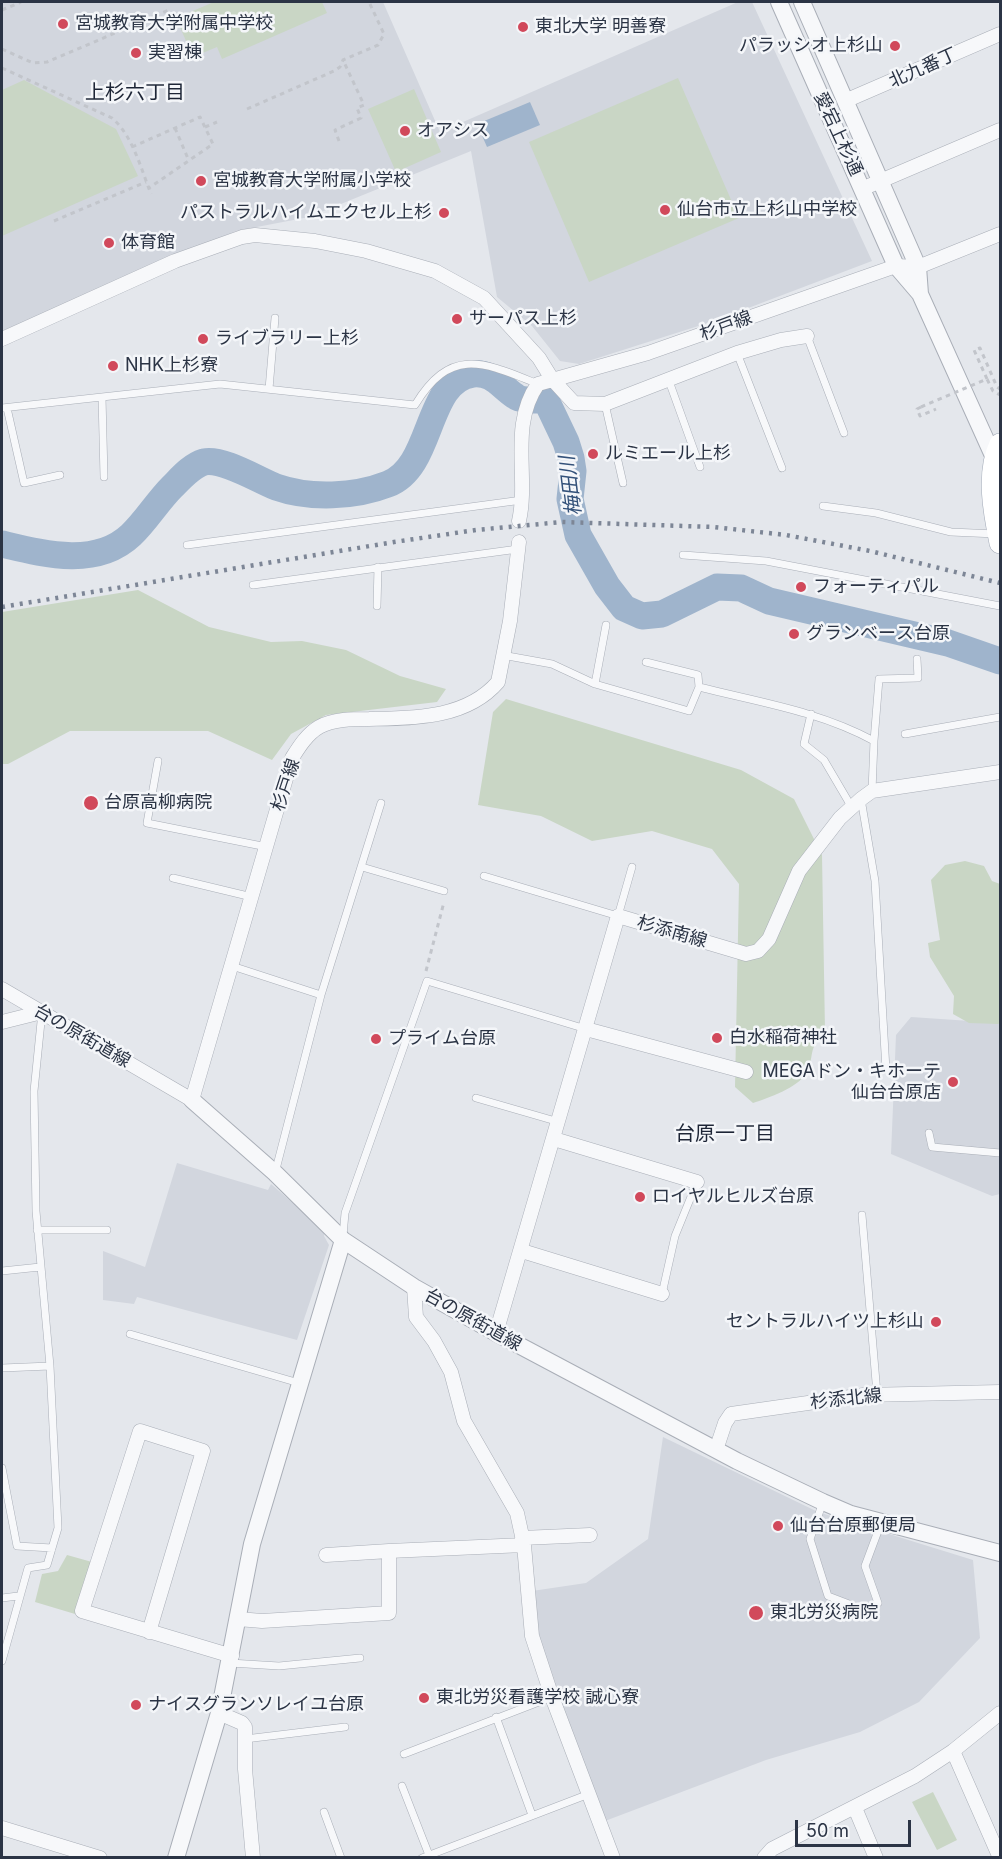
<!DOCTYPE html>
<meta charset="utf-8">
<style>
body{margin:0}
#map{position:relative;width:1002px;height:1859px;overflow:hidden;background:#e4e7ec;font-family:Inter,sans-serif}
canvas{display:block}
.frame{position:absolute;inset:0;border:3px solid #2b3445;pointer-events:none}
.scale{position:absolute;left:795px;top:1820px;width:116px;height:27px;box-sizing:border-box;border:3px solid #2b3445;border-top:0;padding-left:8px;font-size:18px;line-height:21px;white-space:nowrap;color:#2b3445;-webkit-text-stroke:4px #f4f6f9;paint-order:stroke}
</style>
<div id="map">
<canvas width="1002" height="1859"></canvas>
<div class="frame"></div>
<div class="scale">50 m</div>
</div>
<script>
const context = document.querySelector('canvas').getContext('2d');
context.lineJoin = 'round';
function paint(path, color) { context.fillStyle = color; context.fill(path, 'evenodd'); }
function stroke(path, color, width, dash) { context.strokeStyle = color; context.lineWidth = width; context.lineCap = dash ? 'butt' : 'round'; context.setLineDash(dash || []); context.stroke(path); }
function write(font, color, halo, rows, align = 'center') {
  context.font = font + ' Inter,"Noto Sans JP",sans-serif'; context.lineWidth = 5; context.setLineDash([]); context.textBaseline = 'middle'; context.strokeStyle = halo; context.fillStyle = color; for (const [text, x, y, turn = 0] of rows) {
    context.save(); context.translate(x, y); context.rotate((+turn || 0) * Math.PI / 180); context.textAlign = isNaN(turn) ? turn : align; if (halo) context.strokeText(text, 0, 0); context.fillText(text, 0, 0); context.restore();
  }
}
const built = new Path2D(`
 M2 2H383L440 132 738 2H752L872 261 714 321 579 364 560 361 532 326 497 297 471 151 309 217 236 231 2 331Z
 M911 1017 1000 1023V1194L992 1196 891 1154 896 1035Z
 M177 1163 268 1190 271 1184 325 1231 324 1236 329 1245 297 1340 137 1297 134 1304 103 1300V1251L145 1267Z
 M663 1437 818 1512 973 1560 980 1638 919 1702 860 1732 766 1760 605 1821 535 1636 532 1591 586 1583 648 1539Z`);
const green = new Path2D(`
 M214 2H322L327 13 222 59 217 47 193 57 176 18Z
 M678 78 739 218 589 282 529 142Z
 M24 80 116 129 138 176 2 236V90Z
 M414 89 441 152 396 172 368 109Z
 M138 590 209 627 271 642 302 641 346 650 400 676 446 689 437 702 326 715 291 734 272 760 208 731H70L8 764H2V612Z
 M506 699 741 770 794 799 822 855 825 1032C806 1051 816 1055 806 1073 798 1088 768 1098 753 1103L735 1087 739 884 712 849 652 831 592 841 541 816 478 805 493 712Z
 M965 861 984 866 992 881 1000 884V1023L998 1024 969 1023 953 1014 954 996 930 957 928 943 940 940 931 880 945 865Z
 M67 1555 92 1562 75 1614 35 1602 42 1574 58 1571Z
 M933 1792 957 1840 937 1850 912 1802Z`);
const water = new Path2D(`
 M530 102 540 125 487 147 477 124Z`);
const stream = new Path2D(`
 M546 400 552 395`);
const river = new Path2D(`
 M2 544C44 554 96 568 131 535 146 521 157 502 172 487 181 478 191 466 204 462 223 458 258 480 276 487 310 499 355 497 388 484 434 467 425 380 473 374 493 372 500 386 515 396 521 401 537 400 546 400L566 442 571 458 573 471 570 499 578 535 607 586 624 608 642 616 662 614 717 587 741 588 769 601 948 643 1000 661`);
const path = new Path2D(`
 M2 10 21 2
 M155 16 171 9
 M2 49 33 63 47 62 155 16 158 22
 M2 68 112 118C133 136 141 169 151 194
 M247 109 334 71 340 67 343 60 378 45 384 34 369 2
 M205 127 217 122
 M175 128 189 161
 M339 141 335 130 361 118 357 108 364 105 343 60
 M132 147 200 117 213 144 149 188
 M54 221 146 182
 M987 379 974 350 980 348 997 387 1000 389
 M921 407 917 409 920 416 936 409
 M426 971 444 902`);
const service = new Path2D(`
 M807 336 844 433
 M737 353 782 468
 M669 381 700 467
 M269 389 275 318
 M102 397 104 477
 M605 404 623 483
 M2 408 220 384 415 405C451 346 483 362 538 384
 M7 408 24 483 60 475
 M823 506 876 513 951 532 996 534
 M187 545 522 500
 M683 555 766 561 1000 606
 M253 585 518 549
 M377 606 378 567
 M502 655 552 664 595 684 689 711 699 687C758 702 819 711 874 741L872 791
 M646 662 698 675 699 687
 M595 684 606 625
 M811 714 804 744 824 760 851 806
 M905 734 1000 717
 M874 741 879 679 918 678 917 659
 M158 761 147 823 267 847
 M861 799 875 881 886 1070
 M362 867 444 891
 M484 876 618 916 632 867
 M173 878 252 897
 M232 966 321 995
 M476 1098 559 1122
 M929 1133 932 1147 1000 1153
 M275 1173 321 995 381 803
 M862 1215 877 1394
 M37 1230H107
 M343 1236 345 1213 427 981 586 1029
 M2 1271 40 1267
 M662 1294 675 1236 697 1182
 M130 1334 299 1383
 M2 1368 50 1366
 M2 1468 17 1546 52 1548
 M823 1502 810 1539 828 1596 862 1609 878 1603 865 1566 881 1523
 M2 1598 18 1596
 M2 1661 28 1568 47 1565 58 1528 50 1366 36 1211 34 1091 42 1012
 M230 1663 279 1666 360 1658
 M496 1717 532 1815
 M245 1739 345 1727
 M404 1754 552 1697
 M402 1786 429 1855
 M324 1812 341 1858
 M422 1858 589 1794`);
const minor = new Path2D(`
 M845 101 1000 34
 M864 188 1000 130
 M2 339 175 261 242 237 255 235 315 241 366 251 435 271 484 298 539 358 552 379 574 403 605 404 737 353 781 340 807 336
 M519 521C529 476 509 425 538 384L648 353 896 266 918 267 1000 234
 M2 989 192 1100 292 758C299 747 307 734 319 727 333 719 353 719 369 719 413 718 466 719 498 682L510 621 519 542
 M2 1022 42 1012
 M586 1029 746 1072
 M554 1139 697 1182
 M522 1251 662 1294
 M414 1287 416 1317 434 1341 451 1372 464 1421 517 1513 524 1545 532 1636 552 1697 613 1858
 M496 1333 618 916 746 954 758 951 769 939 799 871 840 818 861 799 872 791 1000 772
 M716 1450 725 1423 731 1414 864 1395 1000 1392
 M522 1538 590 1535
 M326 1555 389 1551
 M238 1619 262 1621 389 1613V1551L524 1545
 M149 1632 203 1451 140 1431 82 1611 232 1656
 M219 1713 242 1723 245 1727V1769L253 1858
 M953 1751 1000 1858
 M855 1808 876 1858
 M2 1828 100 1858
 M764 1858 772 1849 915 1776 953 1751 1000 1713`);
const tertiary = new Path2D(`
 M779 2 896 266 920 294 995 460
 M802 2 918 267 920 294
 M192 1100 275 1173 343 1240 414 1287 496 1333 737 1461 823 1502 851 1514 1000 1553
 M176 1858 219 1713 252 1544 343 1240`);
const primary = new Path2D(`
 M1000 444C986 473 994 514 1000 543`);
const rail = new Path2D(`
 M2 607 394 542 476 530 562 522 714 527 786 535 870 551 1000 583`);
const pathBridge = new Path2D(`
 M921 407 987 379 993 391 1000 395`);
const markers = [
 [63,24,6,"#d1495b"],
 [523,27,6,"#d1495b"],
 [895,46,6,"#d1495b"],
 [136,53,6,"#d1495b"],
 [405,131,6,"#d1495b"],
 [201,181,6,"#d1495b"],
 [665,210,6,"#d1495b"],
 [444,213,6,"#d1495b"],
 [109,243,6,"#d1495b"],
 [457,319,6,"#d1495b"],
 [203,339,6,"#d1495b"],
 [113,366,6,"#d1495b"],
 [593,454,6,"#d1495b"],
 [801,587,6,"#d1495b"],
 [794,634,6,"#d1495b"],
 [91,803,8,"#d1495b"],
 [717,1038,6,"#d1495b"],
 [376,1039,6,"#d1495b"],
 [953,1082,6,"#d1495b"],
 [640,1197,6,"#d1495b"],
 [936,1322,6,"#d1495b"],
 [778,1526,6,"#d1495b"],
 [756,1613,8,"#d1495b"],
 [424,1698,6,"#d1495b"],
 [136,1705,6,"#d1495b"]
];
const poiNames = [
 ["宮城教育大学附属中学校",75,24],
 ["東北大学 明善寮",535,27],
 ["パラッシオ上杉山",883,46,"right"],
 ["実習棟",148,53],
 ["オアシス",417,131],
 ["宮城教育大学附属小学校",213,181],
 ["仙台市立上杉山中学校",677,210],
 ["パストラルハイムエクセル上杉",432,213,"right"],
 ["体育館",121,243],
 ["サーパス上杉",469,319],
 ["ライブラリー上杉",215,339],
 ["NHK上杉寮",125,366],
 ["ルミエール上杉",605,454],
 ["フォーティパル",813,587],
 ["グランベース台原",806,634],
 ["台原高柳病院",104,803],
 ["白水稲荷神社",729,1038],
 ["プライム台原",388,1039],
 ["MEGAドン・キホーテ",941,1072,"right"],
 ["仙台台原店",941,1093,"right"],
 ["ロイヤルヒルズ台原",652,1197],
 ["セントラルハイツ上杉山",924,1322,"right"],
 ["仙台台原郵便局",790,1526],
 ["東北労災病院",770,1613],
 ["東北労災看護学校 誠心寮",436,1698],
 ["ナイスグランソレイユ台原",148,1705]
];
const streetNames = [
 ["北九番丁",923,68,-24],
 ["愛宕上杉通",838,134,65],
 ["杉戸線",726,326,-20],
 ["杉戸線",286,785,-72],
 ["杉添南線",672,932,16],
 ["台の原街道線",82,1036,30],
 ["台の原街道線",473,1320,29],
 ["杉添北線",846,1399,-6]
];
const neighbourhoodNames = [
 ["上杉六丁目",135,93],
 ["台原一丁目",725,1134]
];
const waterNames = [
 ["梅田川",571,486,-97]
];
paint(built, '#d2d6de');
paint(green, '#c9d6c5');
paint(water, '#9fb4cc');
stroke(stream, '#9fb4cc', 4.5);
stroke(river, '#9fb4cc', 27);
stroke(service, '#a9aeb7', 8);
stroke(minor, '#a9aeb7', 15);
stroke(tertiary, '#a9aeb7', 18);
stroke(primary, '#a3abb8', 22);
stroke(path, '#c2c5cb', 3, [4.5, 4.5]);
stroke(service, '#f7f8fa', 7);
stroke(minor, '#f7f8fa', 14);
stroke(tertiary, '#f7f8fa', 16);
stroke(primary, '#fff', 21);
stroke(rail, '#7d8696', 4.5, [3, 6]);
stroke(pathBridge, '#c2c5cb', 3, [4.5, 4.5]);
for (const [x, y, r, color] of markers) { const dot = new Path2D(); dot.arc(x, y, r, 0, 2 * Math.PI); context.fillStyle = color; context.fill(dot); stroke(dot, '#f4f6f9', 2); }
write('18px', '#2b3445', '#f4f6f9', poiNames, 'left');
write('18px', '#2b3445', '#f4f6f9', streetNames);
write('20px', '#1d2536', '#f4f6f9', neighbourhoodNames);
write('italic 20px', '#34527a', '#f4f6f9', waterNames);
</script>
